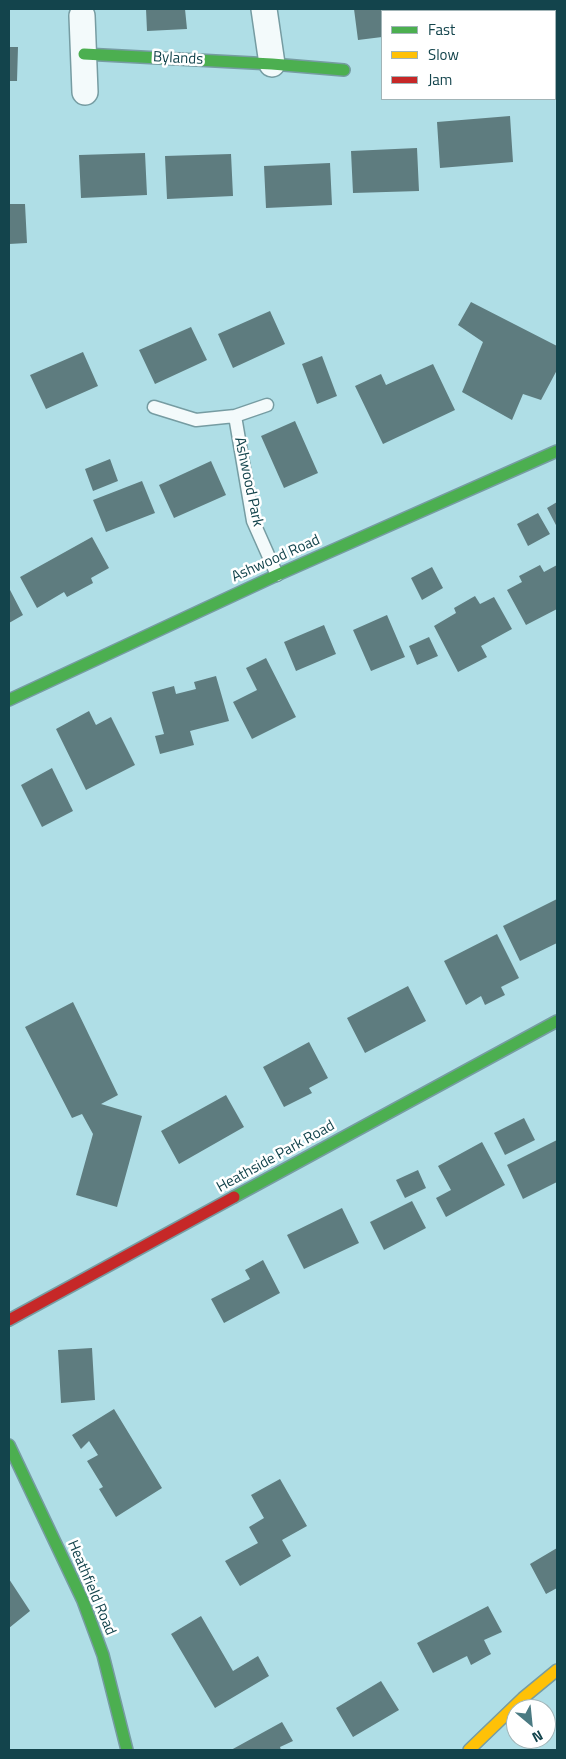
<!DOCTYPE html>
<style>
body{margin:0}
#map{position:relative;width:566px;height:1759px;overflow:hidden;background:#afdee6;font-family:"Titillium Web",sans-serif}
canvas{display:block}
.frame{position:absolute;inset:0;border:10px solid #13444c;pointer-events:none}
.legend{position:absolute;left:381px;top:10px;width:175px;height:90px;box-sizing:border-box;background:#fff;border:1px solid #a1b4b7;margin:0;padding:6px 9px;list-style:none;font-size:15px;color:#13444c}
.legend li{display:flex;align-items:center;gap:10px;height:25px}
.legend b{width:25px;border:1px solid #a1b4b7}
.north{position:absolute;left:506px;top:1699px;width:50px;height:50px;box-sizing:border-box;background:#fff;border:1px solid #a1b4b7;border-radius:50%;rotate:152deg;font-size:14px;font-weight:700;line-height:20px;text-align:center;color:#13444c}
.north::after{content:'';display:block;margin:auto;width:18px;height:22px;background:#4a7a82;clip-path:polygon(50% 0,100% 100%,50% 72%,0 100%)}
</style>
<div id="map">
<canvas width="566" height="1759"></canvas>
<div class="frame"></div>
<ul class="legend">
<li><b style="height:6px;background:#4caf50"></b>Fast</li>
<li><b style="height:6px;background:#ffc107"></b>Slow</li>
<li><b style="height:6px;background:#c62828"></b>Jam</li>
</ul>
<div class="north">N</div>
</div>
<script>
const context = document.querySelector('canvas').getContext('2d');
context.lineJoin = 'round';
function paint(path, color) { context.fillStyle = color; context.fill(path, 'evenodd'); }
function stroke(path, color, width, dash) { context.strokeStyle = color; context.lineWidth = width; context.lineCap = dash ? 'butt' : 'round'; context.setLineDash(dash || []); context.stroke(path); }
function write(font, color, halo, rows, align = 'center') {
  context.font = font + ' "Titillium Web",sans-serif'; context.lineWidth = 5; context.setLineDash([]); context.textBaseline = 'middle'; context.strokeStyle = halo; context.fillStyle = color; for (const [text, x, y, turn = 0] of rows) {
    context.save(); context.translate(x, y); context.rotate((+turn || 0) * Math.PI / 180); context.textAlign = isNaN(turn) ? turn : align; if (halo) context.strokeText(text, 0, 0); context.fillText(text, 0, 0); context.restore();
  }
}
const building = new Path2D(`
 M146 9H185L187 29 147 31Z
 M354 9H392V11H382V37L358 40Z
 M9 47H18L17 81H9Z
 M510 116 513 162 440 168 437 122Z
 M417 148 419 191 353 193 351 151Z
 M145 153 147 195 81 198 79 155Z
 M231 154 233 196 167 199 165 156Z
 M330 163 332 205 266 208 264 166Z
 M9 204H25L27 243 9 244Z
 M471 302 557 346V370L541 400 523 394 512 420 462 392 483 342 458 325Z
 M270 311 285 344 233 368 218 334Z
 M191 327 207 360 155 384 139 350Z
 M83 352 98 386 46 409 30 375Z
 M322 356 337 396 317 404 302 364Z
 M433 364 455 410 383 444 355 386 381 374 386 385Z
 M295 421 318 473 284 488 261 436Z
 M110 459 118 481 93 491 85 469Z
 M211 461 226 495 174 518 159 485Z
 M142 481 155 513 106 532 93 500Z
 M557 502V527L547 508Z
 M538 513 550 534 528 546 517 524Z
 M92 537 109 568 91 578 93 583 67 597 64 592 37 608 20 577Z
 M540 565 544 572 557 565V609L526 625 507 590 522 582 519 576Z
 M432 567 443 588 422 600 411 578Z
 M9 588 23 615 9 623Z
 M475 596 480 604 494 597 512 629 481 646 487 657 458 672 434 626 456 613 454 608Z
 M387 615 405 657 371 671 353 630Z
 M324 625 336 654 296 671 284 642Z
 M429 637 438 656 417 665 409 646Z
 M266 658 296 717 252 739 233 702 257 690 246 668Z
 M216 676 229 721 190 731 194 745 160 754 155 736 164 734 152 692 174 686 176 694 196 689 194 682Z
 M89 711 96 725 111 717 135 765 86 790 56 729Z
 M52 768 73 811 42 827 21 785Z
 M557 899V943L520 961 503 926Z
 M497 934 519 978 501 987 505 995 485 1005 481 996 466 1005 444 961Z
 M408 986 426 1021 365 1053 347 1018Z
 M73 1002 118 1095 101 1104 142 1116 117 1207 76 1195 93 1134 82 1114 72 1118 25 1027Z
 M309 1042 328 1078 309 1088 312 1093 284 1107 263 1067Z
 M226 1095 244 1127 179 1164 161 1131Z
 M524 1118 535 1140 505 1155 494 1133Z
 M557 1140V1182L523 1199 507 1165Z
 M482 1142 505 1185 446 1217 436 1198 451 1190 438 1166Z
 M418 1170 426 1188 405 1198 396 1180Z
 M412 1201 426 1228 384 1250 370 1222Z
 M342 1208 359 1243 304 1269 287 1235Z
 M263 1260 280 1293 224 1323 211 1299 250 1279 245 1270Z
 M92 1348 95 1400 61 1403 58 1350Z
 M114 1409 162 1488 116 1517 99 1489 103 1487 87 1461 98 1455 89 1441 81 1449 72 1435Z
 M280 1479 307 1526 282 1540 291 1556 240 1586 225 1561 258 1543 249 1527 264 1518 251 1495Z
 M557 1548V1588L546 1594 530 1564Z
 M9 1579 30 1611 9 1628Z
 M488 1606 502 1632 484 1640 491 1654 471 1665 467 1656 433 1673 417 1643Z
 M201 1616 233 1671 258 1656 269 1676 215 1708 171 1634Z
 M381 1681 399 1710 353 1737 336 1708Z
 M282 1722 293 1741 280 1747 281 1750H231Z`);
const lane = new Path2D(`
 M154 407 196 420 235 416 267 405
 M235 416 253 521 277 575`);
const street = new Path2D(`
 M264 9 272 64
 M82 16 85 92`);
const fast = new Path2D(`
 M84 54 272 64 344 70
 M9 700 277 575 557 451
 M234 1197 557 1021
 M9 1445 83 1601 103 1655 127 1750`);
const slow = new Path2D(`
 M469 1750 523 1698 557 1670`);
const jam = new Path2D(`
 M9 1320 234 1197`);
const streetNames = [
 ["Bylands",178,59,3],
 ["Ashwood Park",248,482,78],
 ["Ashwood Road",276,559,-24],
 ["Heathside Park Road",276,1157,-29],
 ["Heathfield Road",91,1588,67]
];
paint(building, '#5e7c7f');
stroke(lane, '#769ca2', 15);
stroke(street, '#769ca2', 28);
stroke(fast, '#769ca2', 14);
stroke(slow, '#769ca2', 14);
stroke(jam, '#769ca2', 14);
stroke(lane, '#f3fafb', 12);
stroke(street, '#f3fafb', 25);
stroke(fast, '#4caf50', 11);
stroke(slow, '#ffc107', 11);
stroke(jam, '#c62828', 11);
write('15px', '#13444c', '#fff', streetNames);
</script>
